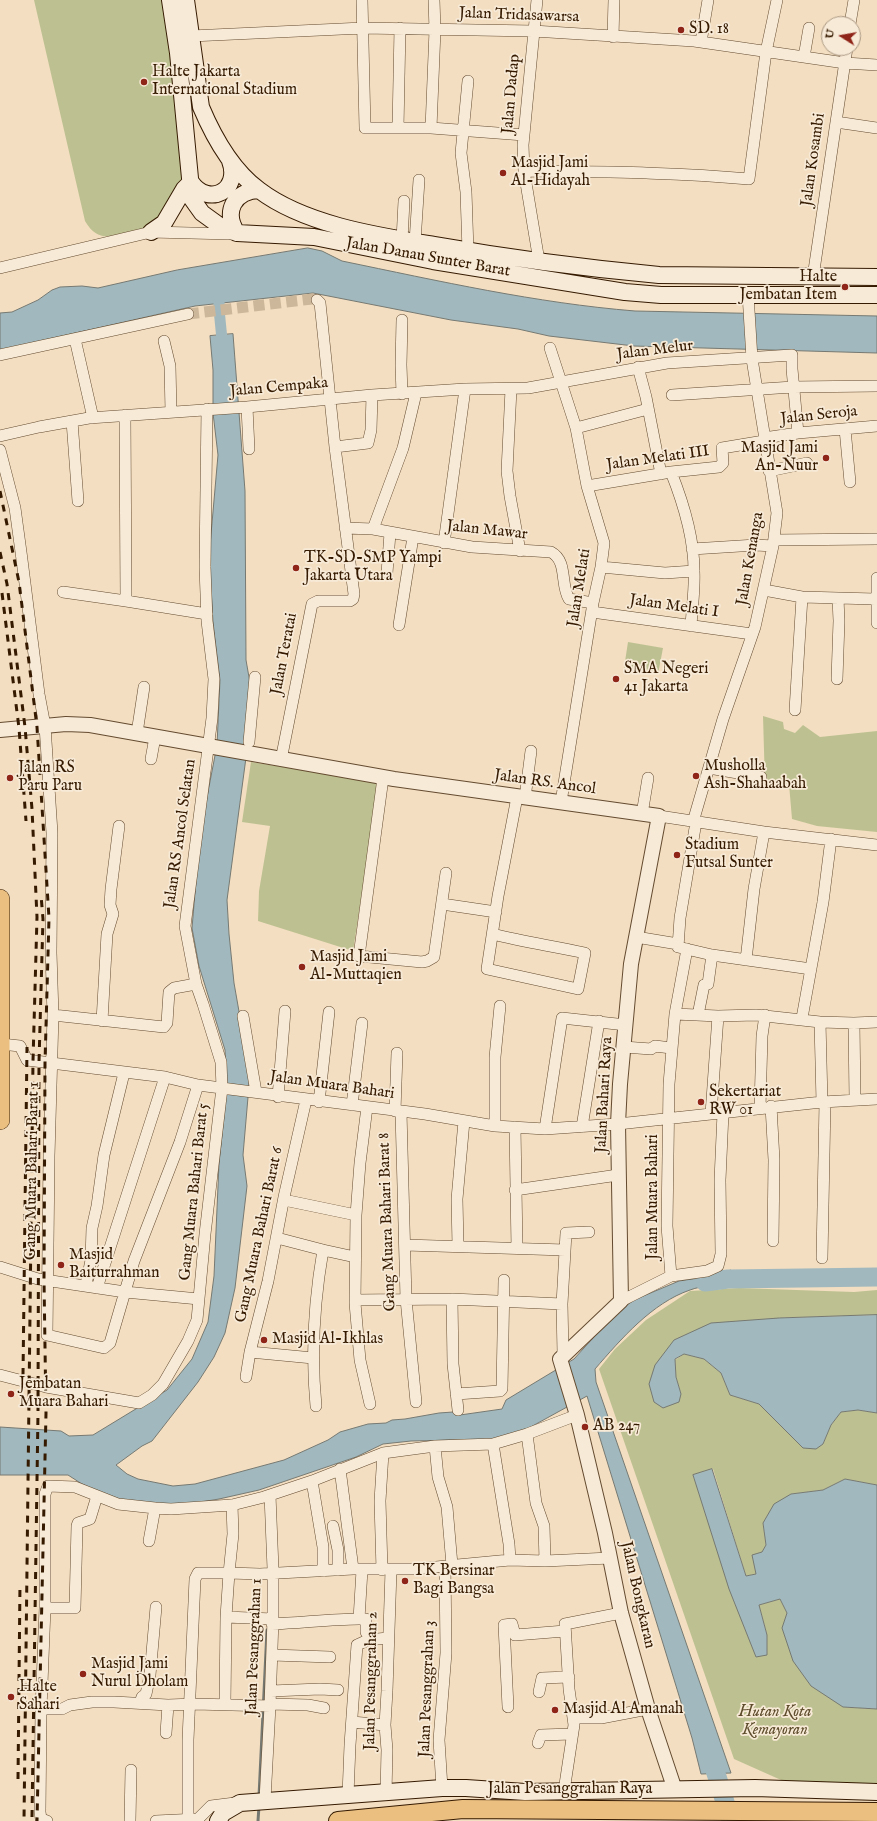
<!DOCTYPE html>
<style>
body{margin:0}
#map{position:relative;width:877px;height:1821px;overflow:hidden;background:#f3dec1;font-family:"IM FELL English",serif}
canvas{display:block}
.north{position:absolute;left:821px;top:16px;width:40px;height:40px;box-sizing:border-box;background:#f7ead7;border:1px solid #a99781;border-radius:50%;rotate:281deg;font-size:11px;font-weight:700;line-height:16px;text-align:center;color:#351a00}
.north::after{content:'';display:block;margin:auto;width:14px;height:18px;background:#8f2418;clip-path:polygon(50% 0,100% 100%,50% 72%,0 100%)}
</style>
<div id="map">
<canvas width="877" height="1821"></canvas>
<div class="north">U</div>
</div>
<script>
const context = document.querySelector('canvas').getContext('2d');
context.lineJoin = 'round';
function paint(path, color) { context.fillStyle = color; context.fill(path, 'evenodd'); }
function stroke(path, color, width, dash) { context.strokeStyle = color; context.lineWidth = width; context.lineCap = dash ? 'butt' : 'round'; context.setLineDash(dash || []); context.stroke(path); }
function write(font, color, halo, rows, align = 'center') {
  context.font = font + ' "IM FELL English",serif'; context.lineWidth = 3.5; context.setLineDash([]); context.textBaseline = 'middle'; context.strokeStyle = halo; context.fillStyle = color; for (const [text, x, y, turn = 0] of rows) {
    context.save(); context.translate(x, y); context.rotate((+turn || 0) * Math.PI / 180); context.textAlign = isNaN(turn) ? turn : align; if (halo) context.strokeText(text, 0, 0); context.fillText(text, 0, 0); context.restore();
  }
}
const green = new Path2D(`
 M34 0H163L181 147 182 178 181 187 152 228 135 230 132 232C110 236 98 243 85 221Z
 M628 642 663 648 658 674 624 668Z
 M763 716 783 722 784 729 795 733 803 725 820 737 877 731V832L817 826 792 819 789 784 776 786 765 785Z
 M251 762 379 782 353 951 258 921 259 891 270 826 242 822Z
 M739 1288 854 1292 877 1290V1315L779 1318 655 1365 681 1394 676 1377 675 1360 684 1354 704 1359 721 1373 730 1395 759 1404 803 1447 823 1444 831 1425 841 1412 858 1410 877 1413V1485L845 1479 823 1490 791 1494 763 1523 766 1545 756 1574 746 1576 713 1469 693 1476 767 1635 759 1605 780 1599 787 1613 843 1707 877 1709V1783L790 1784 734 1759 599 1369 615 1349 646 1320 690 1291Z`);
const water = new Path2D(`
 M308 248 322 251 342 261C439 281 536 303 635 311L877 316V353L634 346 549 336 518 329 451 320 313 293 195 306 0 350V313L12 312 38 300 52 290 60 287 82 286 98 288 177 270Z
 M233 334 245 491 246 660 250 683 247 750 227 900 229 934 234 983 250 1074 243 1155 247 1186 235 1288 225 1333 214 1357 198 1382 152 1441 142 1446 116 1465 127 1474 138 1479 173 1486 195 1484 284 1460 328 1440 340 1432 368 1424 386 1423 392 1420 405 1419 439 1413 453 1412 460 1415 502 1409 506 1400 574 1359 613 1316 634 1300 679 1281 706 1277 731 1270 730 1286C716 1286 703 1285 690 1290 652 1303 621 1339 595 1369L596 1382 731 1773 701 1774 692 1738 587 1396 527 1429 500 1439 411 1441 383 1444 356 1457 259 1490 219 1499 183 1505H164L112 1498 82 1484 68 1475H0V1427L61 1431 69 1436 93 1435 167 1390 192 1359 208 1322 214 1276 219 1164 227 1085 225 1050 199 966 192 928 200 834 217 745 220 680 213 622 209 557 218 455 213 413V370L210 336Z
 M877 1315V1413L858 1410 841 1412 831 1425 823 1444 816 1449 803 1448 759 1404 730 1395 721 1373 704 1359 684 1354 675 1359 676 1377 681 1394 679 1402 663 1408 654 1402 649 1384 655 1365 674 1340 711 1323 779 1318Z
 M712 1469 746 1576 756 1574 752 1555 762 1552 766 1545 763 1523 774 1504 791 1494 823 1490 845 1479 877 1485V1709L843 1707 811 1686 793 1661 782 1628 787 1613 780 1599 759 1605 767 1635V1655L756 1657 729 1589 693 1475Z`);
const stream = new Path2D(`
 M259 1796 267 1630
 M258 1821 259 1806`);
const canal = new Path2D(`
 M219 289V309L223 350`);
const river = new Path2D(`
 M705 1282 728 1279 877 1277
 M708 1748 731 1821`);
const minorTunnel = new Path2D(`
 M188 314 312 299 317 300`);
const minor = new Path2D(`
 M362 0 365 128H431L524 135
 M537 0 523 145 524 171 539 261
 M850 24 854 0
 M191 36 363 28 533 31 694 41 845 63 877 65
 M613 37 614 0
 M701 42 708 0
 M804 57 809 28
 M468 81 461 153 466 192 468 251
 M836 122 877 128
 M398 128 400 28
 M431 128 435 30 434 0
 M524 171C599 172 674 172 749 179L766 52 777 0
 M402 240 404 201
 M415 242 419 180
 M0 268 151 232 231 234
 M813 277 847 48
 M75 339 93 418
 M164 341 170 366 171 412
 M550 348 576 428 587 486 604 543 601 567 593 603 561 802
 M0 355 188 314
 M638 367 646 397 661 474
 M511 389 507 471 510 496 520 551
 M402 394 401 365 402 320
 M672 395 793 387 877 386
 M247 407 249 449
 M125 415 126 601 207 614
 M72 421 78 501
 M576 428 648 409
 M845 429 850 482
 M0 436 39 427 89 418 247 407 372 395 465 389 528 388 667 363 792 355V369L798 433
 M764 438 798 433 877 426
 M335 447 368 443 371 430 372 395
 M0 450 15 508 21 552 39 694 45 726 52 833 51 953 53 1015 49 1156 47 1335 104 1348 110 1343 134 1261 180 1142 198 1085
 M769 471 807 463
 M671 472C683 502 694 538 694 571 695 589 692 608 691 626
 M587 486 671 472 719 467 723 463 722 448 764 441
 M345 528 373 529 472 547 551 552C568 561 560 585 569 599L593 603
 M373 529 403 448 416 393
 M774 540 877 539
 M444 543 465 389
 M692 549 756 545 773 546
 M601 567 665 573 694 571
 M387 573 390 533
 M877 578V623
 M764 590 802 597 875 599
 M63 592 126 601
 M592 612 752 634
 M399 625 413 537
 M837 679 839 621 838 598
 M795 710 802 597
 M137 733 144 687
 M249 742 255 677
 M151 759 155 737
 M281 760 312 604 318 601H350L353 599 354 594 335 447 320 303 317 300
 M709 768 761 777
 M383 778 359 956 422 962 427 961 434 957 446 873
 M525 798 531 751
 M642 814 648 778
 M659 816 764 832 877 845
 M693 822 723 719 755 627 773 546 777 513 752 359 748 294
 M696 822 680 918 678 947 712 955 811 969
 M442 904 496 912
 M493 934C523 942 554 946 585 953L578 989 487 969 498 896 517 797
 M636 937 678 944
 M746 960 754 889 764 832
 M675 1014 718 1016 756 1015 820 1022 854 1023 877 1022
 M53 1015 164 1027 167 1023 169 992 174 988 196 984
 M698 1015 704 985 708 984 712 955
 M243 1016 256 1092
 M802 1018 823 902 831 839
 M102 1021 107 934 113 914 110 905 111 889 119 826
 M820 1022 822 1102
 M854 1023 855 1100
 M1 1044 20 1046 27 1060 165 1077 198 1085 425 1114 495 1126 545 1129 618 1124 822 1102 877 1099
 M624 1047 651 1049 655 1046 671 1048
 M278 1097 285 1011
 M319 1102 329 1012
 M352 1105 362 1023
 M771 1106 774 1160 773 1241
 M367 1107 360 1163 356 1215 355 1303 360 1360 370 1404
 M760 1108 762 1036 765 1015
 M395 1111 397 1053
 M401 1112 406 1299 416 1402
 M711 1114 718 1016
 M495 1126V1057L500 1006
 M515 1127 517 1248
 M582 1127 599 1021
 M545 1129 562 1018 626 1025
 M515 1190 618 1175
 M284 1200 356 1215
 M277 1238 323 1250
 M405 1245 565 1250
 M458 1246 457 1199 464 1121
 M822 1258 825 1102
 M0 1267 38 1279 125 1292 199 1299
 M671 1276 667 1226 669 1084 675 1014 687 949
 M86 1285 91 1260 92 1228 97 1206 104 1155 124 1073
 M97 1288 165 1077
 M452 1299 453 1364 458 1410
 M355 1300 452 1299 562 1304
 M621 1301 671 1276 707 1271 718 1266 721 1254 720 1180 723 1113
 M250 1352 313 1358
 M563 1354 562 1304 566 1233 589 1232
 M0 1375 46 1387 139 1403 152 1395 163 1384 188 1341 197 1320 205 1234 222 1088 221 1062 203 1004 196 984 185 926 212 718 214 679 207 621 205 567 207 409
 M246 1377 250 1352 268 1281 284 1197 306 1100
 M456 1394 500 1391 502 1389 504 1280
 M316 1406C311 1355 314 1302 323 1250L355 1257
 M527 1434 536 1503 544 1526 545 1561
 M493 1444 509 1544 510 1560
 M435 1446 438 1477 447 1507 452 1565
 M340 1469 353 1569
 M312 1481 323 1547V1571
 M333 1526 338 1550V1570
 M149 1541 155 1508
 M362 1570 359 1619H366V1632L371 1640
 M382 1570 380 1501 383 1453
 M45 1608H75L77 1526 78 1523 90 1519 97 1496
 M226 1617 273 1619
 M272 1624C302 1623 330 1619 359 1619
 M272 1655 330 1657
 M271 1691 320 1689 338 1690
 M539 1692 542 1678 569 1677
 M140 1703 142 1697 146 1694 150 1675 156 1607
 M225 1704 226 1617 229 1573 260 1574 353 1569H415L510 1560 545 1561 610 1558
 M270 1704 308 1705 324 1708
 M508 1707 504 1625 512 1624 515 1635 565 1631
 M41 1709H62L70 1705 92 1702H114L168 1705 195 1704 270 1706
 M573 1718H601L648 1709
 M352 1722 385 1725
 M166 1733 168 1705
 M538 1743 541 1735 572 1734
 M442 1788 439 1740 446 1653 445 1566
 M564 1791 574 1725 569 1689 565 1624 621 1613
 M386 1793 387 1750 385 1725 387 1691 391 1570
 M348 1795 350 1745 357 1645 368 1640 388 1638
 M265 1800 270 1706 273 1619V1569L270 1495
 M188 1819V1740L195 1579 198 1573H229L233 1534 232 1505
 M47 1821 41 1819 40 1812 41 1709 45 1608V1494L48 1486 75 1487 118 1504 155 1508 171 1509 232 1505 264 1497 312 1481 383 1453 435 1446 493 1444 527 1434 577 1415
 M130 1821 131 1770
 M156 1821 198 1819 211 1806 235 1803`);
const tertiary = new Path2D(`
 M0 730 66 724 90 725 394 779 659 816 631 964 620 1084 618 1124 621 1301 560 1359 577 1415 605 1533 621 1613 648 1709 675 1790`);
const secondary = new Path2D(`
 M170 0 178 53 192 199 202 213 220 226 237 233 314 237 433 261 625 292 661 295H877
 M186 0 201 107C214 138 232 170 259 190 305 225 379 236 434 245 508 258 583 268 659 275L877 277
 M191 182C209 208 241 190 230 161
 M151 232 164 223 184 189 191 182
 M237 233C223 212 234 191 259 190
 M218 1821 223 1813 240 1803 442 1788H466L525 1792 755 1788 877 1792`);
const primary = new Path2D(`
 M338 1821 463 1809 877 1812`);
const trunk = new Path2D(`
 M0 899V1120`);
const rail = new Path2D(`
 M0 491 19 582 37 727 49 918 45 1063 44 1280 46 1413 37 1821
 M0 552 7 584 25 727 32 809 37 917 33 1061 24 1821
 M2 593 19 728 26 821
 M23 1375 27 1047
 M18 1779 20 1583
 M32 1817 38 1413 39 1062 43 919 41 895`);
const markers = [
 [681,30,4,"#8f2418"],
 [144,82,4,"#8f2418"],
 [503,173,4,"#8f2418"],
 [845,287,4,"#8f2418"],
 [826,458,4,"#8f2418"],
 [296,568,4,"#8f2418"],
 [616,679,4,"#8f2418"],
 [696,776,4,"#8f2418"],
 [10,778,4,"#8f2418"],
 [677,855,4,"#8f2418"],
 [302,967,4,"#8f2418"],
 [701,1102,4,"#8f2418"],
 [61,1265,4,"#8f2418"],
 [264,1340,4,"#8f2418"],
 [11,1394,4,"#8f2418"],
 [585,1427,4,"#8f2418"],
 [405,1581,4,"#8f2418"],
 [83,1674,4,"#8f2418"],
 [11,1697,4,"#8f2418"],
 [555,1710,4,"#8f2418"]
];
const streetNames = [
 ["Jalan Tridasawarsa",519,16,2],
 ["Jalan Dadap",512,94,-85],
 ["Jalan Kosambi",814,160,-82],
 ["Jalan Danau Sunter Barat",428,258,10],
 ["Jalan Melur",655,351,-7],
 ["Jalan Cempaka",279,388,-5],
 ["Jalan Seroja",819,416,-6],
 ["Jalan Melati III",658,459,-8],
 ["Jalan Mawar",487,531,6],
 ["Jalan Kenanga",751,559,-80],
 ["Jalan Melati",580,588,-81],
 ["Jalan Melati I",674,607,8],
 ["Jalan Teratai",285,654,-79],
 ["Jalan RS. Ancol",545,783,8],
 ["Jalan RS Ancol Selatan",181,834,-82],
 ["Jalan Muara Bahari",332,1086,8],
 ["Jalan Bahari Raya",605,1095,-87],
 ["Gang Muara Bahari Barat 1",33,1171,-89],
 ["Gang Muara Bahari Barat 5",195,1192,-84],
 ["Jalan Muara Bahari",654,1197,-90],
 ["Gang Muara Bahari Barat 8",388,1222,-92],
 ["Gang Muara Bahari Barat 6",260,1235,-78],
 ["Jalan Bongkaran",637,1595,77],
 ["Jalan Pesanggrahan 1",255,1647,-88],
 ["Jalan Pesanggrahan 2",372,1681,-89],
 ["Jalan Pesanggrahan 3",428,1689,-88],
 ["Jalan Pesanggrahan Raya",570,1790]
];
const poiNames = [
 ["SD. 18",689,30],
 ["Halte Jakarta",152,73],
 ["International Stadium",152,91],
 ["Masjid Jami",511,164],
 ["Al-Hidayah",511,182],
 ["Halte",837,278,"right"],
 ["Jembatan Item",837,296,"right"],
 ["Masjid Jami",818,449,"right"],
 ["An-Nuur",818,467,"right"],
 ["TK-SD-SMP Yampi",304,559],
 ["Jakarta Utara",304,577],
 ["SMA Negeri",624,670],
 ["41 Jakarta",624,688],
 ["Musholla",704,767],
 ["Ash-Shahaabah",704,785],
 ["Jalan RS",18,769],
 ["Paru Paru",18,787],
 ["Stadium",685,846],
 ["Futsal Sunter",685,864],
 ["Masjid Jami",310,958],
 ["Al-Muttaqien",310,976],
 ["Sekertariat",709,1093],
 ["RW 01",709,1111],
 ["Masjid",69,1256],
 ["Baiturrahman",69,1274],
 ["Masjid Al-Ikhlas",272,1340],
 ["Jembatan",19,1385],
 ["Muara Bahari",19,1403],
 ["AB 247",593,1427],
 ["TK Bersinar",413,1572],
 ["Bagi Bangsa",413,1590],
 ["Masjid Jami",91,1665],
 ["Nurul Dholam",91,1683],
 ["Halte",19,1688],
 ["Sahari",19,1706],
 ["Masjid Al Amanah",563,1710]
];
const parkNames = [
 ["Hutan Kota",775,1713],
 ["Kemayoran",775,1731]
];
paint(green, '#bdc191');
paint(water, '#a1b9be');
stroke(water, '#767972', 1);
stroke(stream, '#767972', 3);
stroke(canal, '#a1b9be', 11);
stroke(river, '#a1b9be', 19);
stroke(minorTunnel, '#cdb79a', 11, [11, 5.5]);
stroke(minor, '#644b30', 12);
stroke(tertiary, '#644b30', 16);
stroke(secondary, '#351a00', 18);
stroke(primary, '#351a00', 20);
stroke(trunk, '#351a00', 20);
stroke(minor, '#f7ead7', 11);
stroke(tertiary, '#f7ead7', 14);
stroke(secondary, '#f7ead7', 16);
stroke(primary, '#eabf80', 18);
stroke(trunk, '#eabf80', 19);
stroke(rail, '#351a00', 3, [7, 7]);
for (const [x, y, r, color] of markers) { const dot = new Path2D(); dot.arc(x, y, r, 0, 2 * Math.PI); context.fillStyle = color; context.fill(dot); stroke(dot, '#f7ead7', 1.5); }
write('16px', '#351a00', '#f7ead7', streetNames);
write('16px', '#351a00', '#f7ead7', poiNames, 'left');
write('italic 16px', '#5e4c2c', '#f7ead7', parkNames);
</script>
